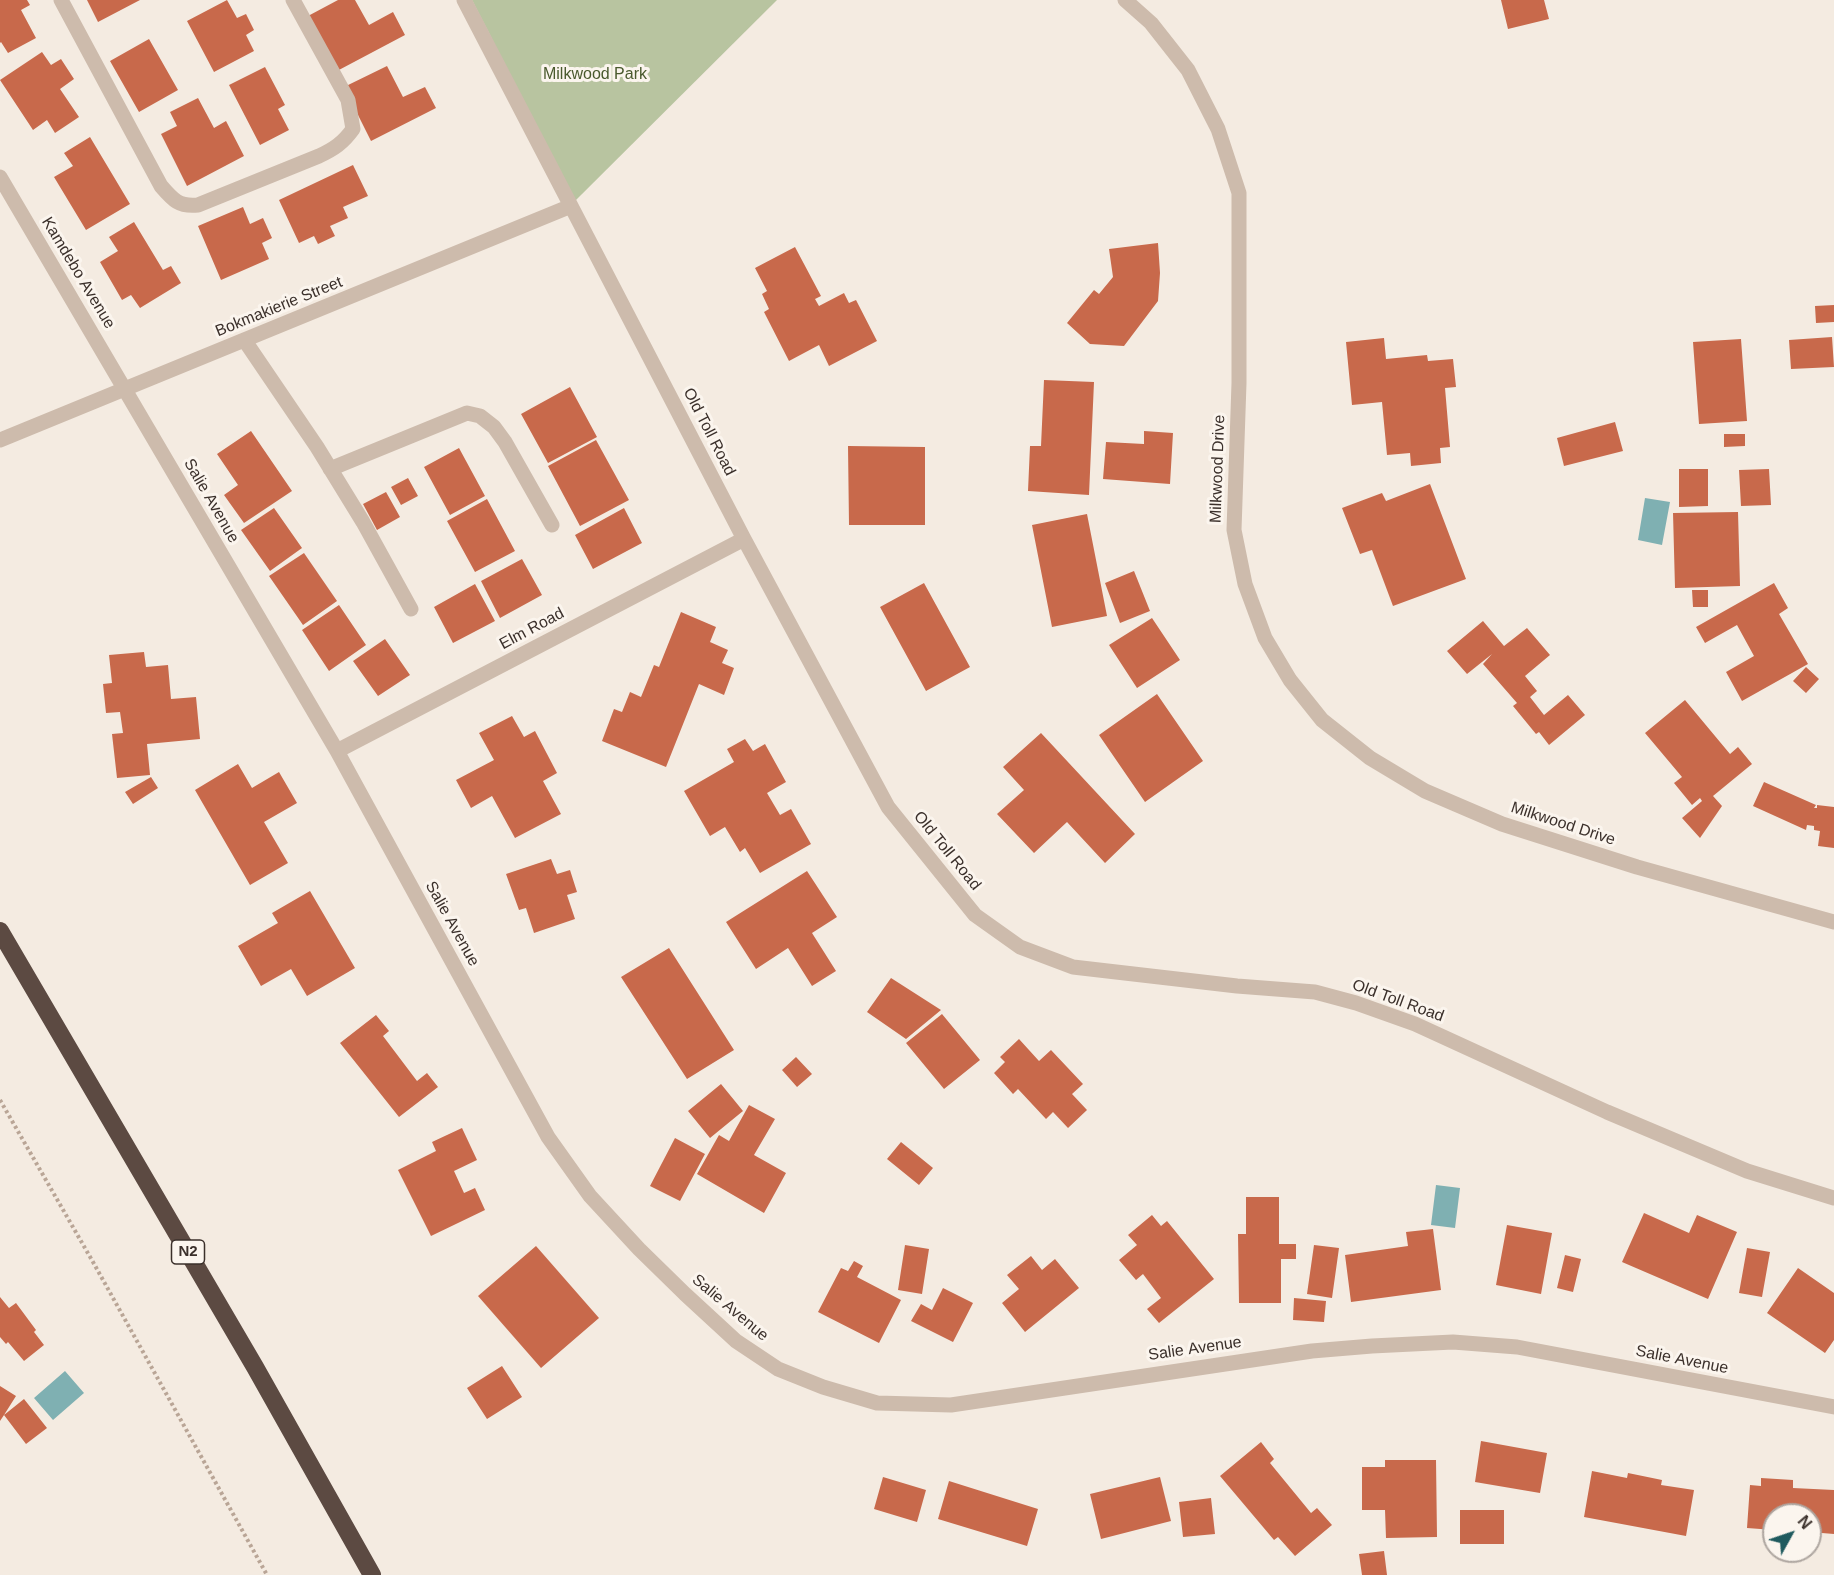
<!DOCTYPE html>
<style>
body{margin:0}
#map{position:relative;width:1834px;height:1575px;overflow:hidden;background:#f4ebe1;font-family:Helvetica,sans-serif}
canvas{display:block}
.north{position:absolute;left:1762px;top:1503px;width:60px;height:60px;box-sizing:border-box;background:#fbf5ee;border:2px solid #aea6a0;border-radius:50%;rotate:50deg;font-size:16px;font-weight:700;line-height:24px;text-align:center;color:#3b302b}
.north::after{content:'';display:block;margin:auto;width:21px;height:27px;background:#1f5a5e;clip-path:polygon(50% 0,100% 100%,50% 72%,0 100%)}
</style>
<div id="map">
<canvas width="1834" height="1575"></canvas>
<div class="north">N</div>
</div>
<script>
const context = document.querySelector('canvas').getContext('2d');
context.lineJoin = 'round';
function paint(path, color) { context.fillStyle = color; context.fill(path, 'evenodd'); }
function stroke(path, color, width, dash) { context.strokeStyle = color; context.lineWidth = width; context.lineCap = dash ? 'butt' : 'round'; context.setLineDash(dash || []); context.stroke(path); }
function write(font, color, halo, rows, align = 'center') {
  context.font = font + ' Helvetica,sans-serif'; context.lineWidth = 6; context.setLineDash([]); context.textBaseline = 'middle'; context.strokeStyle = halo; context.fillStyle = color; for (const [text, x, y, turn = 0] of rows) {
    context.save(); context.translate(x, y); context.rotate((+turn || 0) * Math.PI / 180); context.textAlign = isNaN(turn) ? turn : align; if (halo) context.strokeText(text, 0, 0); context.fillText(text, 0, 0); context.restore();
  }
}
const green = new Path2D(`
 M472 0H777L575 201Z`);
const water = new Path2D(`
 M1645 498 1670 502 1662 545 1638 540Z
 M1436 1185 1460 1188 1455 1228 1431 1225Z
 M65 1371 84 1393 53 1420 34 1398Z`);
const building = new Path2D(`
 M0 0H27L30 5 21 10 36 38 8 53 1 42 0 43Z
 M87 0H140L98 22Z
 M227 0 237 18 246 14 254 30 246 35 254 51 214 72 187 21Z
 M338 0H355L369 25 393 12 405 35 337 71 308 16Z
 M1501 0H1544L1549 19 1508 29Z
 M149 39 178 90 139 112 110 61Z
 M42 52 51 65 61 59 74 79 60 89 79 117 55 133 47 120 33 130 0 80Z
 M387 66 403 97 425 87 436 108 371 141 344 87Z
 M265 67 285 105 278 109 289 130 260 145 229 85Z
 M198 98 214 128 226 121 244 156 187 186 161 134 177 126 170 112Z
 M90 137 130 204 86 230 54 177 73 166 64 153Z
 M353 165 368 196 343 207 348 218 330 226 335 236 318 244 314 236 299 243 279 200Z
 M243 207 250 224 263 218 272 238 262 243 269 259 221 280 198 226Z
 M134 222 163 270 171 266 181 283 140 308 131 295 122 300 100 262 118 251 109 237Z
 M1158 243 1160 273 1158 301 1124 346 1090 344 1067 323 1094 290 1099 294 1113 277 1109 249Z
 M795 247 821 296 815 299 819 306 844 293 849 303 856 300 877 341 829 366 819 345 789 361 764 312 769 309 762 294 767 291 755 268Z
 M1834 305V322L1816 323 1815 306Z
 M1832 337 1834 367 1791 369 1789 340Z
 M1384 338 1386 359 1427 355 1428 361 1453 359 1456 387 1445 388 1450 447 1440 448 1441 463 1411 466 1410 453 1387 455 1382 402 1352 405 1346 342Z
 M1741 339 1747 421 1699 424 1693 342Z
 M1044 380 1094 382 1089 495 1028 491 1030 446H1041Z
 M570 387 597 437 548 463 521 414Z
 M1615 422 1623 451 1564 466 1557 438Z
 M251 431 292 491 244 523 224 495 238 485 217 454Z
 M1144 431 1173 433 1170 484 1103 479 1106 442 1144 444Z
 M1724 434H1745V446L1724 447Z
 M596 440 629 500 580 526 548 466Z
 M848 446 925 447V525H849Z
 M459 448 485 496 450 515 424 467Z
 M1679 469H1708V506L1679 507Z
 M1769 469 1771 505 1741 506 1739 470Z
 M408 478 418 496 401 505 391 487Z
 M1430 484 1466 579 1393 606 1372 550 1360 554 1342 508 1382 493 1386 501Z
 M386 492 400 517 377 530 363 504Z
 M487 499 515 551 475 572 447 521Z
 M274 508 302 548 270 571 241 530Z
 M624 508 642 543 593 569 575 535Z
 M1738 512 1740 586 1675 588 1673 513Z
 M1087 514 1107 616 1052 627 1032 525Z
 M304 553 337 601 303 625 269 576Z
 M522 559 542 595 500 618 481 581Z
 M1134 571 1150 611 1120 623 1105 583Z
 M924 583 970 667 926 691 880 607Z
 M1774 583 1788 608 1779 614 1808 664 1742 701 1726 672 1754 656 1737 625 1705 643 1696 627Z
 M475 584 495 621 453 643 434 607Z
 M1692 590H1708V607H1693Z
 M339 605 366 645 329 671 302 630Z
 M681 612 716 627 710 642 728 650 722 663 734 668 724 695 699 684 666 767 602 741 614 709 622 712 630 692 641 697 654 665 659 667Z
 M1152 618 1180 660 1137 688 1109 645Z
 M1483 621 1504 646 1527 628 1550 655 1525 676 1537 691 1530 697 1544 715 1568 695 1585 715 1549 745 1539 732 1536 734 1513 706 1517 703 1483 664 1492 654 1467 674 1447 651Z
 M385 639 410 675 378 696 353 661Z
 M144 652 146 667 168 665 171 699 196 697 200 739 147 744 150 775 117 778 112 734 123 733 120 712 106 713 103 684 112 683 109 655Z
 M1806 667 1819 679 1806 693 1793 681Z
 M1157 694 1203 761 1145 802 1099 735Z
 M1685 700 1730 754 1738 747 1752 764 1713 796 1722 806 1700 838 1682 818 1702 801 1700 798 1692 805 1674 783 1682 777 1645 733Z
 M512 716 524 737 535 731 557 773 543 781 561 814 515 838 492 796 471 808 456 780 494 760 479 733Z
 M1041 733 1135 834 1105 863 1067 822 1034 853 997 814 1024 790 1003 767Z
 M745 739 753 751 765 744 786 782 767 793 780 815 791 809 811 844 760 873 745 848 740 852 725 827 710 836 684 791 734 762 727 749Z
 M238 764 252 788 279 772 297 803 264 822 288 863 250 885 195 790Z
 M151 777 158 788 133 804 125 792Z
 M1764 782 1816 805 1814 808H1817V805L1834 807V848L1818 846 1820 831 1814 830V826L1807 825 1806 830 1753 806Z
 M551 859 557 874 570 870 577 892 567 895 575 919 534 933 526 908 519 910 506 874Z
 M807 871 837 917 812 933 836 971 812 986 788 948 756 969 726 922Z
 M310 891 355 968 307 996 291 969 261 986 238 946 278 923 272 913Z
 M669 948 734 1050 687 1079 621 977Z
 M891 978 941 1010 906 1039 867 1012Z
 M942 1014 980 1060 944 1089 906 1043Z
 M376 1015 389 1031 383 1036 417 1081 427 1073 438 1087 399 1117 340 1043Z
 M1019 1039 1039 1061 1051 1050 1083 1084 1072 1094 1087 1110 1068 1128 1053 1112 1046 1119 1018 1089 1013 1094 994 1073 1005 1062 1000 1057Z
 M796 1057 812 1074 797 1087 782 1070Z
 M721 1084 743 1111 710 1138 688 1111Z
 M749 1105 775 1119 754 1155 786 1173 764 1213 697 1174 719 1135 729 1141Z
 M462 1128 477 1160 454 1171 464 1193 475 1188 485 1210 431 1236 398 1170 436 1151 432 1142Z
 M675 1138 705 1154 680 1201 650 1186Z
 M901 1142 933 1168 919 1185 887 1159Z
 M1246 1197H1279V1244H1296V1259H1281V1303H1239L1238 1234H1246Z
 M1644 1213 1689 1233 1697 1215 1737 1232 1708 1299 1622 1262Z
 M1152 1215 1161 1226 1167 1221 1214 1279 1159 1323 1147 1309 1161 1298 1143 1274 1136 1280 1119 1260 1137 1245 1128 1235Z
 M1507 1225 1552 1233 1541 1294 1496 1285Z
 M1433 1229 1441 1290 1351 1302 1345 1255 1408 1246 1406 1232Z
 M905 1245 929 1249 922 1294 898 1290Z
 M1314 1245 1339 1248 1332 1298 1307 1294Z
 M536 1246 599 1318 541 1368 478 1296Z
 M1747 1248 1770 1252 1762 1297 1739 1293Z
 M1565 1255 1581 1259 1573 1292 1557 1288Z
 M1031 1256 1042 1270 1055 1259 1079 1288 1025 1332 1002 1303 1019 1289 1007 1275Z
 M854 1261 863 1266 857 1277 901 1300 879 1343 818 1312 841 1268 848 1271Z
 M1798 1268 1834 1293V1340L1825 1353 1767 1313Z
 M943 1288 973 1303 953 1342 911 1321 921 1304 932 1310Z
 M0 1297 9 1308 16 1303 36 1330 34 1332 44 1345 24 1361 8 1342 6 1344 0 1337Z
 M1294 1298 1326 1301 1324 1322 1293 1320Z
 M502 1366 522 1397 487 1419 467 1388Z
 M0 1386 16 1396 4 1415 24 1399 47 1428 26 1444 4 1415 0 1421Z
 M1481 1441 1547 1453 1540 1493 1475 1482Z
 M1261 1442 1274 1459 1270 1463 1311 1513 1317 1508 1332 1525 1295 1556 1278 1537 1274 1540 1220 1476Z
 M1385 1460H1436L1437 1537 1386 1538 1385 1510H1362V1467H1385Z
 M1592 1471 1627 1478 1628 1473 1662 1480 1661 1485 1694 1490 1686 1536 1584 1517Z
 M883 1477 926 1490 917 1522 874 1509Z
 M1160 1477 1171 1521 1101 1539 1090 1494Z
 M1761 1478 1793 1480V1488L1834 1490V1534L1810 1532V1515H1774V1530L1747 1528 1750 1485 1761 1486Z
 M949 1481 1038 1509 1027 1546 938 1519Z
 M1211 1498 1215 1534 1183 1537 1179 1502Z
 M1460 1510H1504V1544H1460Z
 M1384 1551 1387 1575H1362L1359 1554Z`);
const path = new Path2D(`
 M0 1100 93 1262 267 1575`);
const minor = new Path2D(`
 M61 0 161 186C173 200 179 207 198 205L319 156C334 149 343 143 353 129L348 100 293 0
 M464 0 744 539 888 807 975 915 1020 947 1073 967 1237 986 1315 992 1356 1003 1415 1024 1607 1112 1747 1171 1834 1198
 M1125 0 1151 23 1188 70 1218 129 1239 193V383L1234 530 1245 584 1265 638 1290 680 1322 720 1370 758 1425 791 1502 824 1637 867 1834 922
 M0 177 337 751 548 1137 590 1196 639 1249 685 1294 736 1341 778 1369 823 1387 877 1403 951 1405 1312 1351 1372 1346 1453 1342 1517 1347 1834 1407
 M245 341 317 447 363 522 411 609
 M0 440 571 206
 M330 469 467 413 480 416 494 427 505 442 552 525
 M337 751 744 539`);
const highway = new Path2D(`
 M0 931 255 1367 372 1575`);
const shields = [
 [188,1252,33]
];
const shieldNames = [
 ["N2",188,1252]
];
const parkNames = [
 ["Milkwood Park",595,75]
];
const streetNames = [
 ["Kamdebo Avenue",78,273,59],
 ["Bokmakierie Street",279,307,-22],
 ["Old Toll Road",709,432,63],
 ["Milkwood Drive",1218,469,-88],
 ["Salie Avenue",211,501,60],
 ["Elm Road",532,629,-28],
 ["Milkwood Drive",1563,824,18],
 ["Old Toll Road",947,851,51],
 ["Salie Avenue",452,924,61],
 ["Old Toll Road",1398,1001,20],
 ["Salie Avenue",730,1308,40],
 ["Salie Avenue",1195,1349,-8],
 ["Salie Avenue",1682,1360,11]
];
paint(green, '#b8c4a0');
paint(water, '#7fb0b2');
paint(building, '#c8694b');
stroke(path, '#b9a596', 4, [3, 3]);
stroke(minor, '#cdbbac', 15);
stroke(highway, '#5c4a42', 18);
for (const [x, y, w] of shields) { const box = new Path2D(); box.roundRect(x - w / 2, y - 12, w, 24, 4.5); context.fillStyle = '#fbf5ee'; context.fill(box); stroke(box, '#3b302b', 1.5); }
write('bold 15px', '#3b302b', null, shieldNames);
write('16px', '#4a5a2e', '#fbf5ee', parkNames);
write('16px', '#3b302b', '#fbf5ee', streetNames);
</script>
